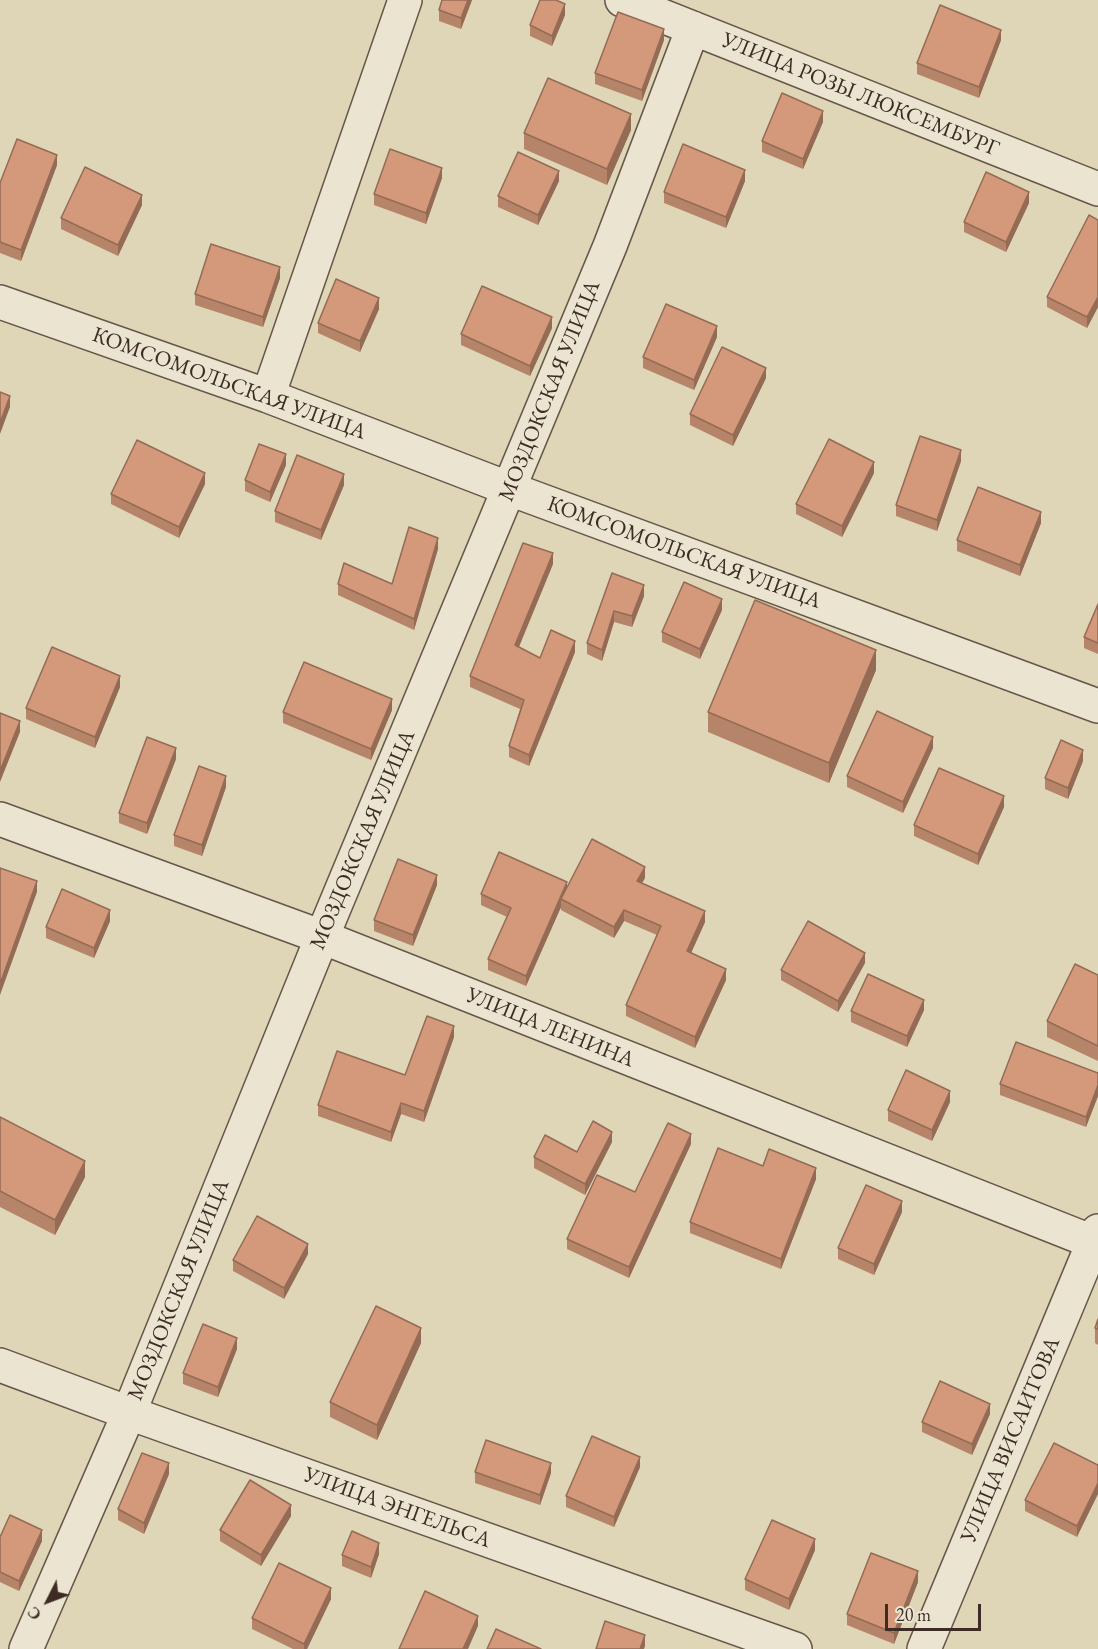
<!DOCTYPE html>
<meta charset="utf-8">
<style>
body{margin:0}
#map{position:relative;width:1098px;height:1649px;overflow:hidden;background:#dfd6b7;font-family:"EB Garamond",serif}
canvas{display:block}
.north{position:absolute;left:18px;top:1571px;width:60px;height:60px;-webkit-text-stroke:4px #eae4d0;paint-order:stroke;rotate:228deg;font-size:16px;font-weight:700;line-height:24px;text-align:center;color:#3d2c24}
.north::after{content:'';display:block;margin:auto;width:21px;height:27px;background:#3d2c24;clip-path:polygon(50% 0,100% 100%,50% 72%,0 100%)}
.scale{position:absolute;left:885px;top:1604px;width:96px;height:27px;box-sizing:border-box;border:3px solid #3d2c24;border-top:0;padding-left:8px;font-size:18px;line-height:21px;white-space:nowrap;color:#3d2c24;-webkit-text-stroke:4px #eae4d0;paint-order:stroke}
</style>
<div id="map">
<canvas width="1098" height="1649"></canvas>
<div class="north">С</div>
<div class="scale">20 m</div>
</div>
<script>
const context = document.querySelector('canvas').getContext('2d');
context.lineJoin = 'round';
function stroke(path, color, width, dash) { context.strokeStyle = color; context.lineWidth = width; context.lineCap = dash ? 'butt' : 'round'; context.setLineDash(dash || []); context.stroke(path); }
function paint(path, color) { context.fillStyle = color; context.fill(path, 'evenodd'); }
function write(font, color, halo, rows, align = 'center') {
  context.font = font + ' "EB Garamond",serif'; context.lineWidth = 5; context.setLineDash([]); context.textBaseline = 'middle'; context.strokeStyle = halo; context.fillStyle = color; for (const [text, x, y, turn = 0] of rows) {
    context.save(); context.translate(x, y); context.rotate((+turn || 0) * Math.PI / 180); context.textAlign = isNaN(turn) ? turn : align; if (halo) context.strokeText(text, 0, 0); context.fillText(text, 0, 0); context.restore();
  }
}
const minor = new Path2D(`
 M622 0 1098 189
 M0 302 268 396 510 489 1098 706
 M268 396 405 0
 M0 819 322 937 1098 1244
 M0 1365 129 1413 795 1649
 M26 1649 129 1413 322 937 610 246 693 28`);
const tertiary = new Path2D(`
 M924 1649 1098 1231`);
const wall = new Path2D(`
 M472 0 461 29 439 21V10Z
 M565 15 552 46 530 36V25Z
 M664 40 642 101 595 84V73Z
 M1001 40 979 98 917 74V63Z
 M823 122 803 169 762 152V141Z
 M631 130 607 185 524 149V133Z
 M57 165 21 261 0 253V183Z
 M442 178 426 224 374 205V194Z
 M559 181 538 225 498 207V196Z
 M745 181 726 228 664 203V192Z
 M1029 203 1006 252 964 232V222Z
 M142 205 118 256 61 229V218Z
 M1098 220V307L1087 328 1047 307V297Z
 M280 278 263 327 195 305V294Z
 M379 309 360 352 318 333V323Z
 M552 328 530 376 461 345V334Z
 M717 337 694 390 643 368V357Z
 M766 378 733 446 690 425V414Z
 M961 461 937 531 896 516V505Z
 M286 465 270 502 245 491V480Z
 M874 473 842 537 796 514V504Z
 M205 484 179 538 111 504V494Z
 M344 485 321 540 275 522V511Z
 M1041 523 1020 576 957 551V540Z
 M438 549 414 630 338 595V584H392Z
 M553 564 519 647 540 658 575 652 529 766 509 757V746L520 709 470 687V676Z
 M612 573 644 596 632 627 614 622 602 661 587 654V643Z
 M1098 604V654L1084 648V637Z
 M722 610 700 659 662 642V632Z
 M876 670 829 783 708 732V712Z
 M120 687 95 748 26 719V708Z
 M392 710 371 760 283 723V712Z
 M933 748 903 813 847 787V776Z
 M176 759 147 834 119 823V813Z
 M1083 761 1068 799 1045 789V778Z
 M226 787 202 856 174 846V835Z
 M1004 807 978 865 914 836V825Z
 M645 878 642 883 705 922 691 953 726 980 695 1048 626 1016V1005L657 935 624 921 614 938 561 910V907L526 986 488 970V959L507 917 481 905V894L567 887Z
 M437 885 413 946 374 931V920Z
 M110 921 94 958 46 938V927Z
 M865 963 838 1012 781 980V970Z
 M1098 975V1061L1047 1037V1021Z
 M924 1010 907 1047 851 1022V1011Z
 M454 1037 424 1122 401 1114 391 1142 318 1116V1105L405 1075Z
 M1098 1073V1096L1086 1127 1000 1095V1084Z
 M950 1102 932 1141 888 1121V1110Z
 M0 1117 85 1177 55 1235 0 1207Z
 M612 1142 585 1195 534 1168V1157L577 1152Z
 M691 1144 629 1278 567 1249V1239L635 1192Z
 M763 1166 816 1179 781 1269 690 1233V1222Z
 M902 1212 874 1275 838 1259V1248Z
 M308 1254 284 1299 233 1271V1260Z
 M1098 1319V1345L1095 1343V1328Z
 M421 1343 377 1440 330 1417V1402Z
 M237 1349 218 1397 183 1384V1373Z
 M990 1414 972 1455 922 1432V1422Z
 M1098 1465 1077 1537 1025 1511V1500Z
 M640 1467 614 1527 566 1507V1496Z
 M475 1472 551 1473 540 1505 475 1483Z
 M169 1474 144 1534 118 1520V1509Z
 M291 1516 261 1566 220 1541V1530Z
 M0 1537 42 1541 19 1591 0 1582Z
 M815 1550 789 1610 745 1590V1579Z
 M379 1554 371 1578 342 1566V1555Z
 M918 1582 894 1644 847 1625V1614Z
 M331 1599 307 1649H293L252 1629V1618Z`);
const shadedWall = new Path2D(`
 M468 0H472L461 29V18Z
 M565 4V15L552 46V36Z
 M664 29V40L642 101V90Z
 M1001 30V40L979 98V87Z
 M823 111V122L803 169V159Z
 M631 114V130L607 185V169Z
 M57 155V165L21 261V250Z
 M442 168V178L426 224V213Z
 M745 170V181L726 228V217Z
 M559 171V181L538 225V215Z
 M1029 192V203L1006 252V242Z
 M142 195V205L118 256V245Z
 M280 267V278L263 327V317Z
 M1098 297V307L1087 328V317Z
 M379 298V309L360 352V341Z
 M552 317V328L530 376V366Z
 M717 326V337L694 390V380Z
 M766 368V378L733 446V435Z
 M10 396V407L0 434V423Z
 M961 450V461L937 531V520Z
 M286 454V465L270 502V492Z
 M874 462V473L842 537V526Z
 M205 473V484L179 538V527Z
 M344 474V485L321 540V530Z
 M1041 512V523L1020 576V565Z
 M438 538V549L414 630V619Z
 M553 553V564L515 656V645Z
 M644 585V596L632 627V616Z
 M722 599V610L700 659V649Z
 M614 611V622L602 661V650Z
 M575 641V652L529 766V755Z
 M876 650V670L829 783V763Z
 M120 676V687L95 748V737Z
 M392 699V710L371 760V749Z
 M20 721V732L0 782V771Z
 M933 737V748L903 813V802Z
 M176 748V759L147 834V823Z
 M1083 750V761L1068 799V788Z
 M226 776V787L202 856V845Z
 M1004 796V807L978 865V854Z
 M645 867V878L637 891V881Z
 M437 875V885L413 946V935Z
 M37 881V892L0 995V984Z
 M567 882V892L561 899V907L526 986V976Z
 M110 910V921L94 958V948Z
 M624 910V921L614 938V927Z
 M705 911V922L687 962V951Z
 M865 953V963L838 1012V1001Z
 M726 969V980L695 1048V1037Z
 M924 1000V1010L907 1047V1036Z
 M454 1026V1037L424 1122V1111Z
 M1098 1085V1096L1086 1127V1117Z
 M950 1091V1102L932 1141V1130Z
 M401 1103V1114L391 1142V1132Z
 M612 1132V1142L585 1195V1184Z
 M691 1134V1144L629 1278V1267Z
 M85 1161V1177L55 1235V1220Z
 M816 1168V1179L781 1269V1259Z
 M902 1201V1212L874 1275V1264Z
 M308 1244V1254L284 1299V1288Z
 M421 1328V1343L377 1440V1425Z
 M237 1338V1349L218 1397V1387Z
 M990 1404V1414L972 1455V1444Z
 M640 1457V1467L614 1527V1517Z
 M169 1463V1474L144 1534V1523Z
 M551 1463V1473L540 1505V1495Z
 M1098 1483V1494L1077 1537V1526Z
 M291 1505V1516L261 1566V1555Z
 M42 1530V1541L19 1591V1581Z
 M815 1539V1550L789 1610V1599Z
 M379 1543V1554L371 1578V1567Z
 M918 1571V1582L894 1644V1633Z
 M331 1588V1599L307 1649H304V1644Z
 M478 1616V1626L468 1649H463Z
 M645 1635V1646L644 1649H640Z`);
const building = new Path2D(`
 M442 0H468L461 18 439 10Z
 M540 0H556L565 4 552 36 530 25Z
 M940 5 1001 30 979 87 917 63Z
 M618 12 664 29 642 90 595 73Z
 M548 78 631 114 607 169 524 133Z
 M782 93 823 111 803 159 762 141Z
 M17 139 57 155 21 250 0 242V183Z
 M683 144 745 170 726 217 664 192Z
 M390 149 442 168 426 213 374 194Z
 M518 152 559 171 538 215 498 196Z
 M85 167 142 195 118 245 61 218Z
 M986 172 1029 192 1006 242 964 222Z
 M1089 215 1098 220V297L1087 317 1047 297Z
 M211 244 280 267 263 317 195 294Z
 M336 279 379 298 360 341 318 323Z
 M482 286 552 317 530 366 461 334Z
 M666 304 717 326 694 380 643 357Z
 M722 347 766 368 733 435 690 414Z
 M0 392 10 396 0 423Z
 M920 436 961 450 937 520 896 505Z
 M829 439 874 462 842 526 796 504Z
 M137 440 205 473 179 527 111 494Z
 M259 444 286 454 270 492 245 480Z
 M297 455 344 474 321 530 275 511Z
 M978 487 1041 512 1020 565 957 540Z
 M409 527 438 538 414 619 338 584 344 563 392 584Z
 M523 543 553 553 515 645 540 658 551 630 575 641 529 755 509 746 524 700 470 676Z
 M612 573 644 585 632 616 614 611 602 650 587 643Z
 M684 582 722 599 700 649 662 632Z
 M755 600 876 650 829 763 708 712Z
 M1098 604V643L1084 637Z
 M52 647 120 676 95 737 26 708Z
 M304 662 392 699 371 749 283 712Z
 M877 711 933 737 903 802 847 776Z
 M0 713 20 721 0 771Z
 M147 737 176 748 147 823 119 813Z
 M1061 740 1083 750 1068 788 1045 778Z
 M199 766 226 776 202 845 174 835Z
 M939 768 1004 796 978 854 914 825Z
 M592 839 645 867 637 881 705 911 687 951 726 969 695 1037 626 1005 661 926 624 910 614 927 561 899Z
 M499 852 567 882 526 976 488 959 511 908 481 894Z
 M398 859 437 875 413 935 374 920Z
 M0 868 37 881 0 984Z
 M62 889 110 910 94 948 46 927Z
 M808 921 865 953 838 1001 781 970Z
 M1075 964 1098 975V1046L1047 1021Z
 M868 974 924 1000 907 1036 851 1011Z
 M427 1016 454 1026 424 1111 401 1103 391 1132 318 1105 337 1051 405 1075Z
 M1016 1042 1098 1073V1085L1086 1117 1000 1084Z
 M906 1070 950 1091 932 1130 888 1110Z
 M0 1117 85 1161 55 1220 0 1191Z
 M593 1121 612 1132 585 1184 534 1157 545 1135 577 1152Z
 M668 1123 691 1134 629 1267 567 1239 597 1175 635 1192Z
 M718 1148 763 1166 769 1149 816 1168 781 1259 690 1222Z
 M866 1185 902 1201 874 1264 838 1248Z
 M257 1216 308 1244 284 1288 233 1260Z
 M376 1306 421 1328 377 1425 330 1402Z
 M1098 1319V1329L1095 1328Z
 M203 1324 237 1338 218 1387 183 1373Z
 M940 1381 990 1404 972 1444 922 1422Z
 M592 1436 640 1457 614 1517 566 1496Z
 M486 1440 551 1463 540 1495 475 1472Z
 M1054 1443 1098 1465V1483L1077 1526 1025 1500Z
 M142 1453 169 1463 144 1523 118 1509Z
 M250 1480 291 1505 261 1555 220 1530Z
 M10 1515 42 1530 19 1581 0 1572V1537Z
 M772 1520 815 1539 789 1599 745 1579Z
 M352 1531 379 1543 371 1567 342 1555Z
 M871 1553 918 1571 894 1633 847 1614Z
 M279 1563 331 1588 304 1644 252 1618Z
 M425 1591 478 1616 463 1649H399Z
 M605 1621 645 1635 640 1649H596Z
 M496 1629 541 1649H487Z`);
const streetNames = [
 ["УЛИЦА РОЗЫ ЛЮКСЕМБУРГ",860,95,22],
 ["КОМСОМОЛЬСКАЯ УЛИЦА",229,384,20],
 ["МОЗДОКСКАЯ УЛИЦА",550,391,-68],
 ["КОМСОМОЛЬСКАЯ УЛИЦА",684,553,20],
 ["МОЗДОКСКАЯ УЛИЦА",363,840,-67],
 ["УЛИЦА ЛЕНИНА",550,1028,22],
 ["МОЗДОКСКАЯ УЛИЦА",179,1290,-68],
 ["УЛИЦА ВИСАИТОВА",1011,1440,-67],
 ["УЛИЦА ЭНГЕЛЬСА",397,1508,20]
];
stroke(minor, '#665649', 36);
stroke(tertiary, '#665649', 36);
stroke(minor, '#eae4d0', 33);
stroke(tertiary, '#eae4d0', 33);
paint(wall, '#b68469');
paint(shadedWall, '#946b55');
paint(building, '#d4997a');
stroke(building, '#946b55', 1.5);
write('22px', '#3d2c24', '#eae4d0', streetNames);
</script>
